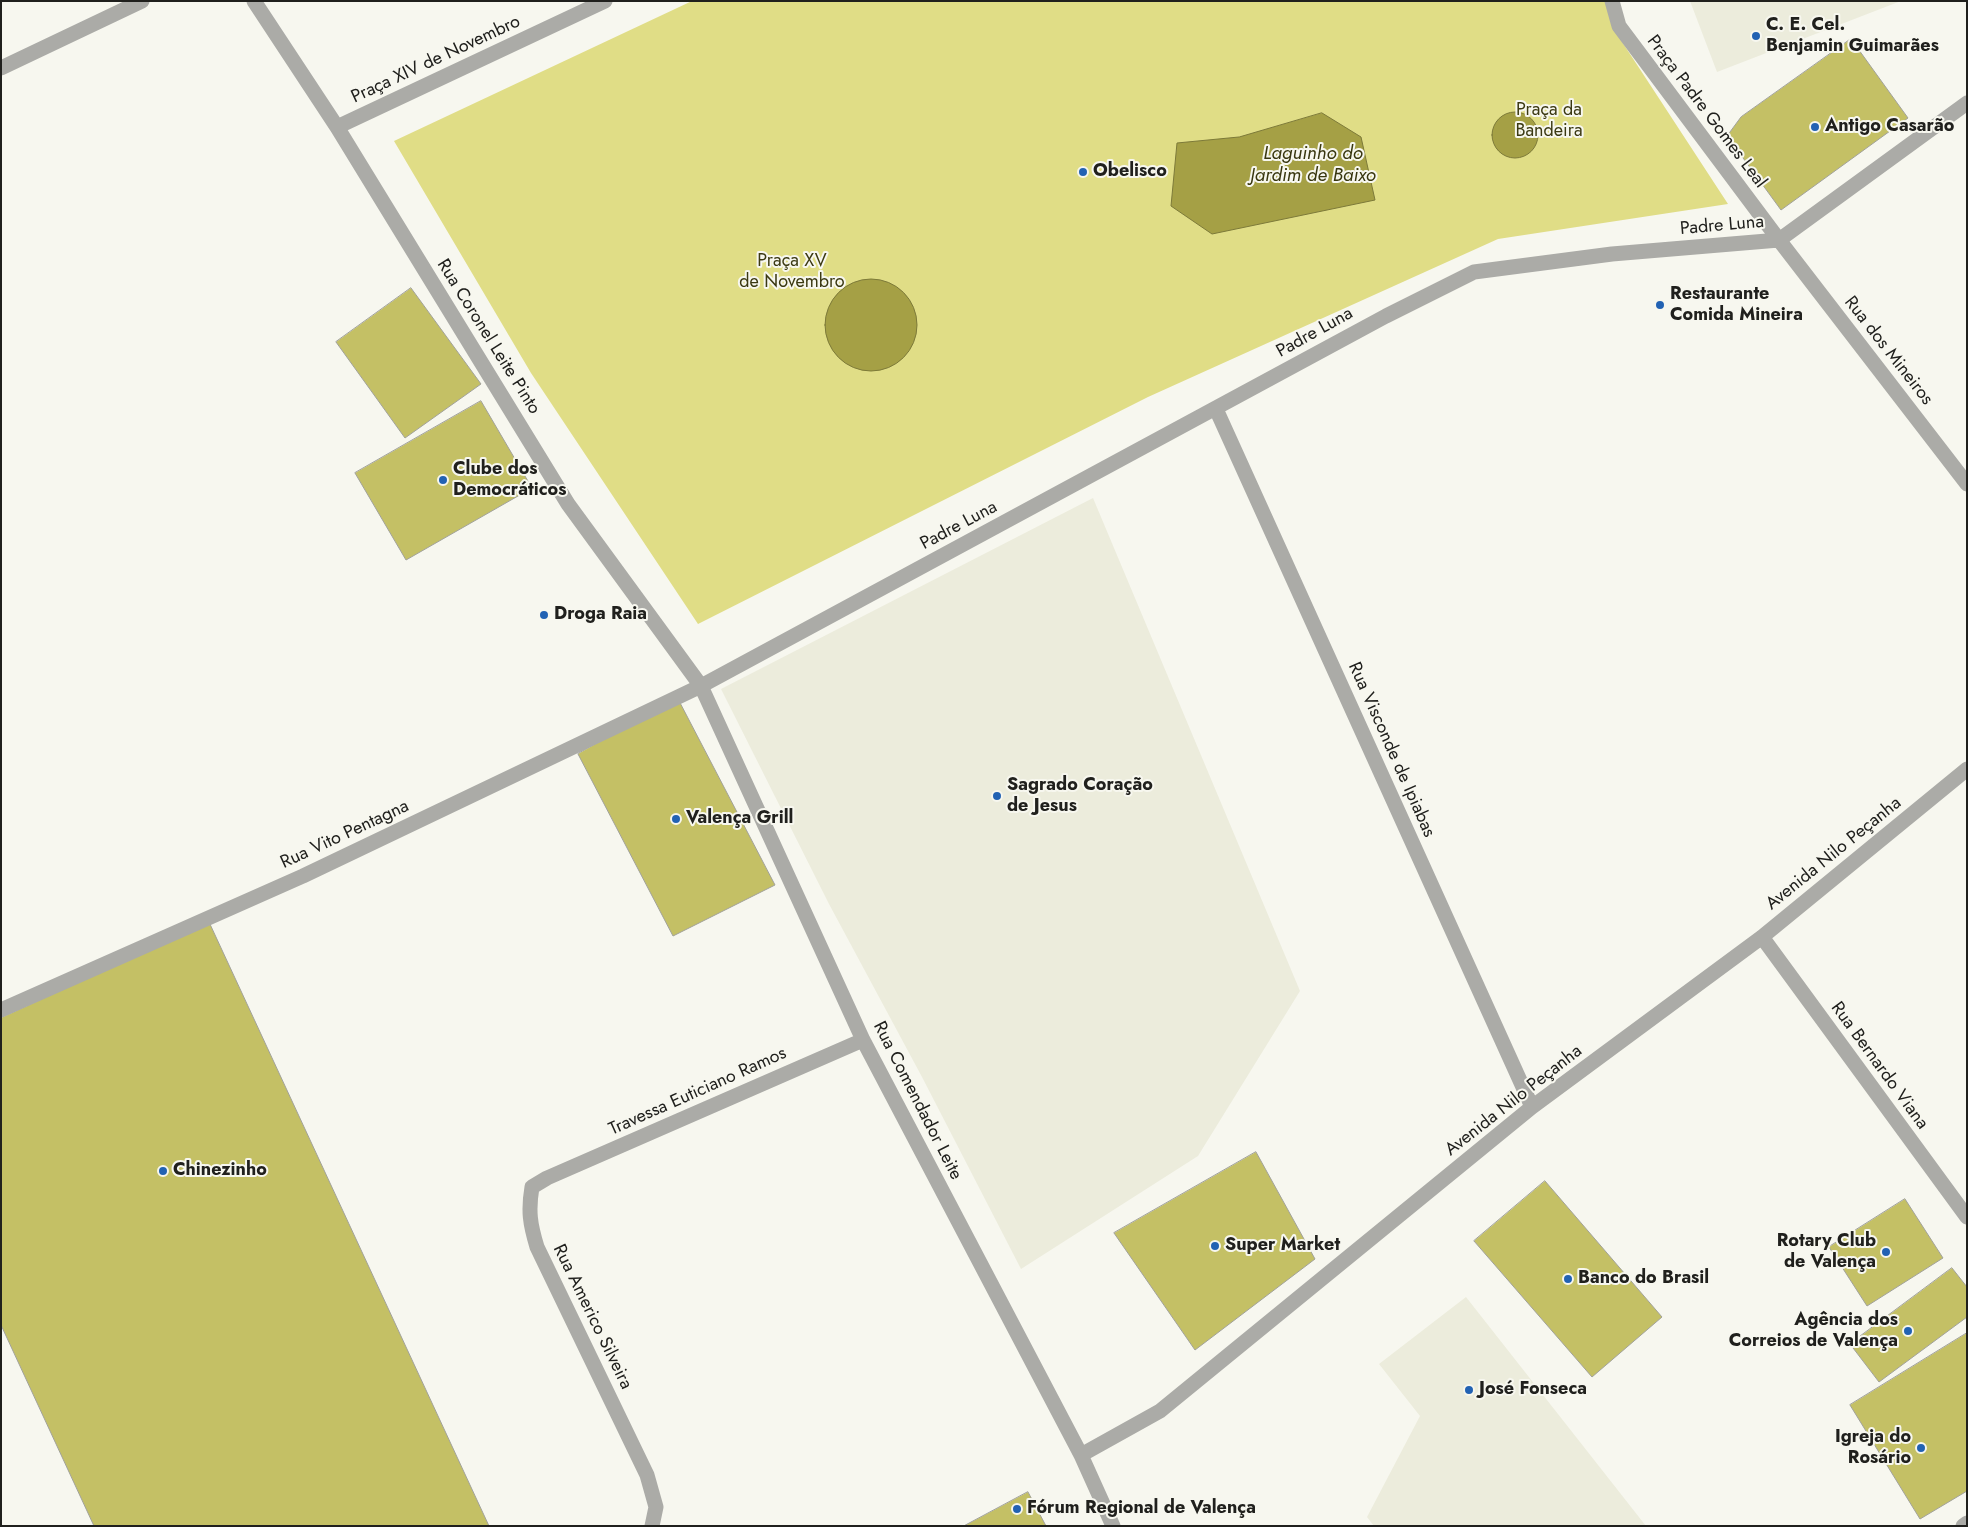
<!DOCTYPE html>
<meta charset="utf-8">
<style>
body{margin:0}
#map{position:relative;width:1968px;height:1527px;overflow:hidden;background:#f7f7ef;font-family:Jost,sans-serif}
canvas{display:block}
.frame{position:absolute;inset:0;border:2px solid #20201d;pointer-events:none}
</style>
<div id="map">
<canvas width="1968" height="1527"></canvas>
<div class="frame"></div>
</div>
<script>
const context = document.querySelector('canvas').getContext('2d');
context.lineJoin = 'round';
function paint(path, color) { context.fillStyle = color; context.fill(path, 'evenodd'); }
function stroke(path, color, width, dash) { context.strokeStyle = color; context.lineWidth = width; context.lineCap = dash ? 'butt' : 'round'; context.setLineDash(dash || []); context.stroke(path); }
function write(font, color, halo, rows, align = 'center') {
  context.font = font + ' Jost,sans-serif'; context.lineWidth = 4; context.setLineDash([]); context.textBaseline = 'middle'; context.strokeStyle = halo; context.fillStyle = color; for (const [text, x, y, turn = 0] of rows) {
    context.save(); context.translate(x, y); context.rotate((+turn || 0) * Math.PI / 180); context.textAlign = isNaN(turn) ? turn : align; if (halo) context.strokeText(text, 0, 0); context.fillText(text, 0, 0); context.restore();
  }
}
const built = new Path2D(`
 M1690 1H1901L1717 72Z
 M1093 498 1300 991 1198 1156 1021 1269 922 1077 829 904 721 689Z
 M1466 1297 1646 1526H1374L1367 1517 1420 1416 1379 1364Z`);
const green = new Path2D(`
 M692 1H1607L1613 28 1728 204 1498 239 1148 397 698 624 531 373 394 141Z`);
const water = new Path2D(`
 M1492 135a23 23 0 1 1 46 0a23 23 0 1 1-46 0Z
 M1322 113 1361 137 1375 200 1212 234 1171 206 1177 143 1239 137Z
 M825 325a46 46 0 1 1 92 0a46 46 0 1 1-92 0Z`);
const building = new Path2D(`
 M1851 39 1908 118 1781 210 1727 136 1741 117Z
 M411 288 481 384 405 438 336 342Z
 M481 401 532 488 406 560 355 473Z
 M677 697 775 885 673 936 578 754Z
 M209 922 489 1526H94L1 1325V1018Z
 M1256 1152 1315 1259 1195 1350 1114 1233Z
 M1545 1181 1662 1317 1592 1377 1474 1241Z
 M1905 1199 1943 1258 1867 1306 1829 1247Z
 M1952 1268 1967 1287V1317L1879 1382 1850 1344Z
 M1967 1333V1491L1920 1519 1850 1405Z
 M1028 1492 1046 1526H964Z`);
const minor = new Path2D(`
 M254 1 337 127 568 504 701 686 863 1040 1081 1455 1113 1526
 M1612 1 1619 26 1779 240 1967 484
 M1 68 142 1
 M337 127 605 1
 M1216 409 1532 1107
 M1762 937 1967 1217
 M1 1010 303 876 701 686 1386 316 1474 272 1612 254 1779 240 1967 103
 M1081 1455 1160 1411 1532 1107 1762 937 1967 769
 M652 1526 656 1507 647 1475 537 1247C530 1224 528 1211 532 1187L547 1178 863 1040
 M1963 1526 1967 1523`);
const markers = [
 [1756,36,5,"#2262b3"],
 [1815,127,5,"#2262b3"],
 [1083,172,5,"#2262b3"],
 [1660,305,5,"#2262b3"],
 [443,480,5,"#2262b3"],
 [544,615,5,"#2262b3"],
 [997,796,5,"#2262b3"],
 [676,819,5,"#2262b3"],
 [163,1171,5,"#2262b3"],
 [1215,1246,5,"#2262b3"],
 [1886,1252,5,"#2262b3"],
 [1568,1279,5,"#2262b3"],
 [1908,1331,5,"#2262b3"],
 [1469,1390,5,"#2262b3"],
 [1921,1448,5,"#2262b3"],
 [1017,1509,5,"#2262b3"]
];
const poiNames = [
 ["C. E. Cel.",1766,26],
 ["Benjamin Guimarães",1766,47],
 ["Antigo Casarão",1825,127],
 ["Obelisco",1093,172],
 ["Restaurante",1670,295],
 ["Comida Mineira",1670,316],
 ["Clube dos",453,470],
 ["Democráticos",453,491],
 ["Droga Raia",554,615],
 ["Sagrado Coração",1007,786],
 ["de Jesus",1007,807],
 ["Valença Grill",686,819],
 ["Chinezinho",173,1171],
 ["Rotary Club",1876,1242,"right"],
 ["de Valença",1876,1263,"right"],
 ["Super Market",1225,1246],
 ["Banco do Brasil",1578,1279],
 ["Agência dos",1898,1321,"right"],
 ["Correios de Valença",1898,1342,"right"],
 ["José Fonseca",1479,1390],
 ["Igreja do",1911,1438,"right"],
 ["Rosário",1911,1459,"right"],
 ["Fórum Regional de Valença",1027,1509]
];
const streetNames = [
 ["Praça XIV de Novembro",436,60,-25],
 ["Praça Padre Gomes Leal",1706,112,53],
 ["Padre Luna",1722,226,-5],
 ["Padre Luna",1315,333,-29],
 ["Rua Coronel Leite Pinto",488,337,58],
 ["Rua dos Mineiros",1888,351,52],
 ["Padre Luna",959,526,-28],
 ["Rua Visconde de Ipiabas",1391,750,66],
 ["Rua Vito Pentagna",345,835,-25],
 ["Avenida Nilo Peçanha",1834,854,-39],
 ["Rua Bernardo Viana",1879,1066,54],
 ["Travessa Euticiano Ramos",698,1092,-24],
 ["Rua Comendador Leite",917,1101,63],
 ["Avenida Nilo Peçanha",1514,1101,-38],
 ["Rua Americo Silveira",592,1317,64]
];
const parkNames = [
 ["Praça da",1549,111],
 ["Bandeira",1549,132],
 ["Praça XV",792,262],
 ["de Novembro",792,283]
];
const waterNames = [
 ["Laguinho do",1313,154],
 ["Jardim de Baixo",1313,176]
];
paint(built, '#ececdc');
paint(green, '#e0dd86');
paint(water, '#a5a045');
stroke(water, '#7d7a39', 1);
paint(building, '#c4c065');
stroke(building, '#a1a19a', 1);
stroke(minor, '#ababa7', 15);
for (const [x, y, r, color] of markers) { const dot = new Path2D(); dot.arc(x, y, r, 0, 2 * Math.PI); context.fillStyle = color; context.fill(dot); stroke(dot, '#f7f7ef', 2); }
write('bold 18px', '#20201d', '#f7f7ef', poiNames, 'left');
write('18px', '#20201d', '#f7f7ef', streetNames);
write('18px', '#3b3912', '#f7f7ef', parkNames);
write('italic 19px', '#38360f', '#f7f7ef', waterNames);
</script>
